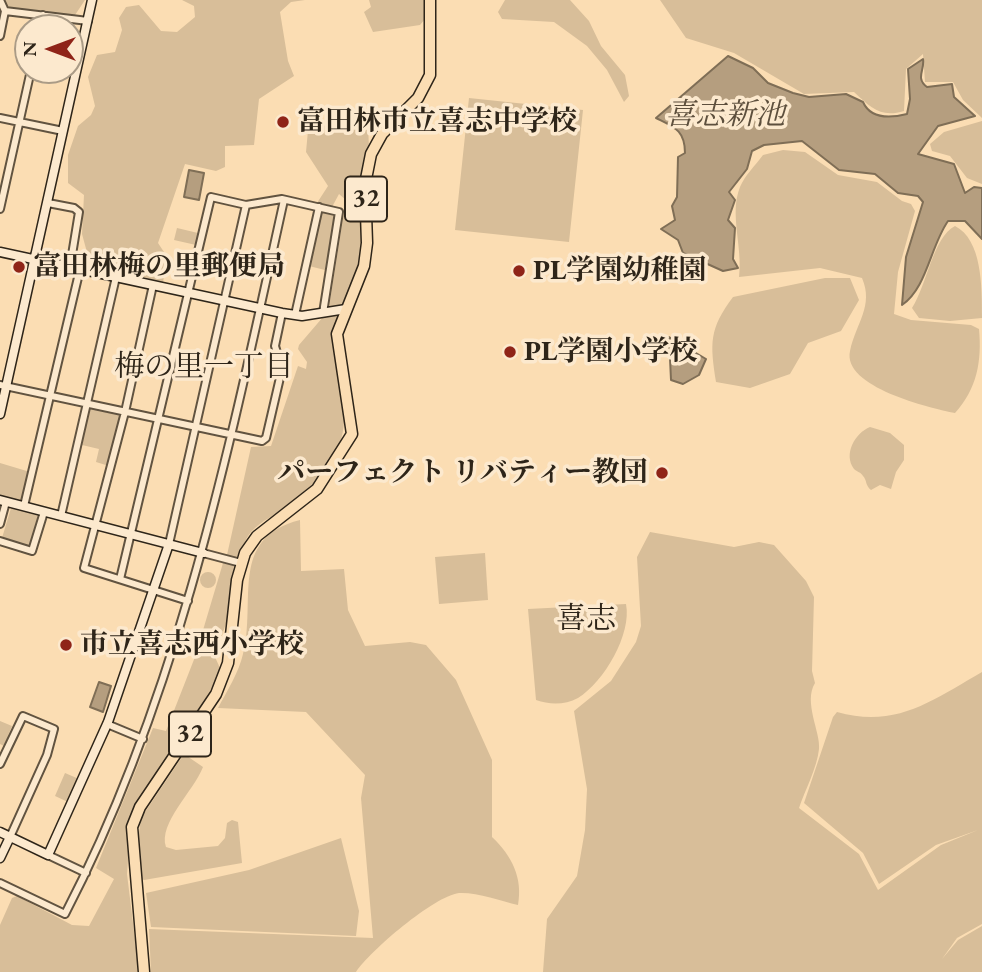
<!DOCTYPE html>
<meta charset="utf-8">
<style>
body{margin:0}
#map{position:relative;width:982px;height:972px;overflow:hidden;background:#fbddb3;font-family:"EB Garamond",serif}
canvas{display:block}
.north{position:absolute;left:14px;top:14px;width:70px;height:70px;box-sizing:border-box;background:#fce9ce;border:2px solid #aa9b86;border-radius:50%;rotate:270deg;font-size:19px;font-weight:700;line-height:28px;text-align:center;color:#2e2519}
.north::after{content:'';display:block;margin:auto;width:24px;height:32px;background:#8f2418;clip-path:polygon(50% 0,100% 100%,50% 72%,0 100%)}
</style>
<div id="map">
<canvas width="982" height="972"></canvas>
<div class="north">N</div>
</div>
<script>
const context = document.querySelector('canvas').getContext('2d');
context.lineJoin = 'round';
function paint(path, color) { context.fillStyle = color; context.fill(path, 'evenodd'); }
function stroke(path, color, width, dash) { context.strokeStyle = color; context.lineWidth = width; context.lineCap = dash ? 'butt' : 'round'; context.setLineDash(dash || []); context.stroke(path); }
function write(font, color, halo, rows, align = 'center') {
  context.font = font + ' "EB Garamond","Noto Serif JP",serif'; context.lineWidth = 7; context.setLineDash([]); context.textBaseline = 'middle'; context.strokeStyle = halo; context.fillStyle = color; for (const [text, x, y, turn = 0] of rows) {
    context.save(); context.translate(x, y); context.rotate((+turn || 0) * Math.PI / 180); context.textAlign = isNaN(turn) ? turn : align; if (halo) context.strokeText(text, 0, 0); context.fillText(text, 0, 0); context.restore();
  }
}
const green = new Path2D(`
 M4 0H85L75 15 7 7Z
 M182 0H305L291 2 280 12 288 61 294 76 259 99 254 145 225 146V167L216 171 185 164 158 243 166 255 163 284 88 256 82 234 84 195 68 183V155L78 126 91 115 95 106 88 77 97 55 115 52 122 30 119 18 126 7 139 5 161 31 177 32 195 17 194 6Z
 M369 0H427L425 19 420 25 373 32 364 12 371 7Z
 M505 0H570L589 21 601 46 625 75 629 96 624 102 607 70 587 46 554 22 502 19 498 12Z
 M660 0H982V118L963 100 953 82H925L923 54 906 69 904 111C881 118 871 108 854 92L804 94 734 53 686 38Z
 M469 98 583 110 569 242 455 230Z
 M309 120 368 124 369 149 361 268 345 304 329 307 346 200 339 194 332 207 317 203 328 186 306 152Z
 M982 121V184L967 178 950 156 932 151 930 144 944 132Z
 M783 150 805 152 838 175 877 182 902 201 911 204 915 211 898 272 894 314 911 320 971 325 979 329C982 361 977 389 955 413 930 408 842 387 850 351 856 323 874 306 862 278L820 268 739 277C743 247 729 214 740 187 745 175 755 166 763 155Z
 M322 212 335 216 325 270 309 266Z
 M955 226C982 240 982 285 982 318L950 321 919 318 912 308C927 285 933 237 955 226Z
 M177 228 198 233 196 245 174 240Z
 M825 278H850L859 300 841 331 808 343 790 374 750 388 716 382C710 343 709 329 733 297Z
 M338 315C330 348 341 377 344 411 347 449 321 485 290 505 277 514 262 520 251 532 243 541 243 552 234 560L227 555 251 447 271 446 298 366 306 369 307 362 298 349 299 345 323 317Z
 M90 408 121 415 109 466 96 462 99 449 82 445Z
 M870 427 890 433 904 445V460L896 472 891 489 880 485 871 490C865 485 867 480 863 476 861 472 857 472 854 469 843 454 855 433 870 427Z
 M0 463 30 472 22 501 0 495Z
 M11 508 38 515 30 546 2 538Z
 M300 520 301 571 344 569 348 610 365 646 410 642 426 645 456 680 492 760V837C512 856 523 878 518 905 501 901 476 892 459 893 434 896 370 951 356 972H151L149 929 373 938 361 798 365 775 306 712 218 708C227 691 239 672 243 654 257 601 228 538 300 520Z
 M650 532 734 547 759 542 774 545 806 581 814 597 812 671 815 683C803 702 821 733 819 749 817 768 805 790 799 808L859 854 878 890 941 845 978 830 936 845 879 884 863 853 804 803 833 717 837 712C896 729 933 700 982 672V924L957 938 942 959 958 940 982 926V972H543L547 919 577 876 585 830 587 789 574 711 611 681 636 642 641 626 637 557Z
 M485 553 488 600 439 604 435 557Z
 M223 563 234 565 229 614 215 657 220 668 217 678 130 833 127 874 139 972H0V925L12 898 17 896 72 925 89 926 114 879 96 868 153 728 166 731 195 657Z
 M200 580a8 8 0 1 1 16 0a8 8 0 1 1-16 0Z
 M626 604C632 634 604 682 578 698 565 705 550 705 536 700L528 609Z
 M0 721 12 726 4 746 0 744Z
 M184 754 203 767C194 791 158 823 166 847L176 850 218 846 225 838 227 823 232 820 238 822 242 863 144 880 140 878 137 846 141 818Z
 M65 773 79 779 68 802 55 796Z
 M341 838 359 911 356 936 151 927 146 893 249 870Z`);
const water = new Path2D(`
 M728 56 753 68 768 83 793 93 809 97 846 94 863 102C871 120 891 118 907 114L910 99 908 69 923 59C925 70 915 78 927 87L952 84 954 97 975 116 938 126 918 154 954 164 965 193 974 187 982 188V239L965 221H948C930 247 927 288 902 305L906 257 923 202 918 196 898 193 875 174 839 170 802 141 764 145 752 151 747 169 729 192 735 200 728 220 735 228 733 259 738 268 723 271 683 253 678 240 661 229 675 220 672 206 677 197 678 157 685 153C685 130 674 127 656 118Z
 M189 170 204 173 199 200 184 197Z
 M669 337 706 359 699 375 683 384 671 380Z
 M99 682 111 686 103 712 90 707Z`);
const street = new Path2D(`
 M0 0 5 11 0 36
 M5 11 88 21
 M40 28 43 15
 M0 118 63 131
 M48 203 74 208 79 212 70 267
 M0 209 31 70
 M153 285 125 412 84 568 188 601
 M295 315 319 207
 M0 385 262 441 266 438 282 369 275 346 282 313
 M24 506 80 269
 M61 516 116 277
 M0 524 6 502
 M0 541 32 551 44 512
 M169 544 246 205
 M203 553 241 563
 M120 579 211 197 246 205 282 199 339 212 323 313
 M107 724 143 739
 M0 764 23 716 54 729 47 755 10 837
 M48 855 86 873
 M0 883 65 914C181 690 230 444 284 200`);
const secondary = new Path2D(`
 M0 252 282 313 302 316 346 309
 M0 414 92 0
 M0 500 203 553
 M0 832 48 855 108 722 169 544
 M0 858 10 837`);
const primary = new Path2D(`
 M144 972 132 827 140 807 216 694 228 663 237 580 245 553 257 536 317 489 352 434 337 334 364 266 367 243 365 184 371 154 382 134 418 98 430 75V0`);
const markers = [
 [283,122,7,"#8f2418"],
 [19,267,7,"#8f2418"],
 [519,271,7,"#8f2418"],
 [510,352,7,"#8f2418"],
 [662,473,7,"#8f2418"],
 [66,645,7,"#8f2418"]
];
const shields = [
 [366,199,42],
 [190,734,42]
];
const shieldNames = [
 ["32",366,199],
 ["32",190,734]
];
const poiNames = [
 ["富田林市立喜志中学校",297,122],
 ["富田林梅の里郵便局",33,267],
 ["PL学園幼稚園",533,271],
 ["PL学園小学校",524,352],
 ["パーフェクト リバティー教団",648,473,"right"],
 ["市立喜志西小学校",80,645]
];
const waterNames = [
 ["喜志新池",725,116]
];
const neighbourhoodNames = [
 ["梅の里一丁目",204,368],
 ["喜志",586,620]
];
paint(green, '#d8be99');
paint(water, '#b59e7f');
stroke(water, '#7f6e56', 2);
stroke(street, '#615340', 10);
stroke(secondary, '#2e2519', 11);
stroke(primary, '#2e2519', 13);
stroke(street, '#fce9ce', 6);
stroke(secondary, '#fce9ce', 8);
stroke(primary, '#fbddb3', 10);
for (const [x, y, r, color] of markers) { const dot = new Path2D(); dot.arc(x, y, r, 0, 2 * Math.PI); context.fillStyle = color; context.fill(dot); stroke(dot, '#fce9ce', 2.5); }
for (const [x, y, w] of shields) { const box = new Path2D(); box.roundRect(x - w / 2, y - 22.5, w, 45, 5); context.fillStyle = '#fce9ce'; context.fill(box); stroke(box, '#2e2519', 2); }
write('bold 26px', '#2e2519', null, shieldNames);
write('bold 28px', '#2e2519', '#fce9ce', poiNames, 'left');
write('italic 30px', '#5d4f3d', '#fce9ce', waterNames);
write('30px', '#2e2519', '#fce9ce', neighbourhoodNames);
</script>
